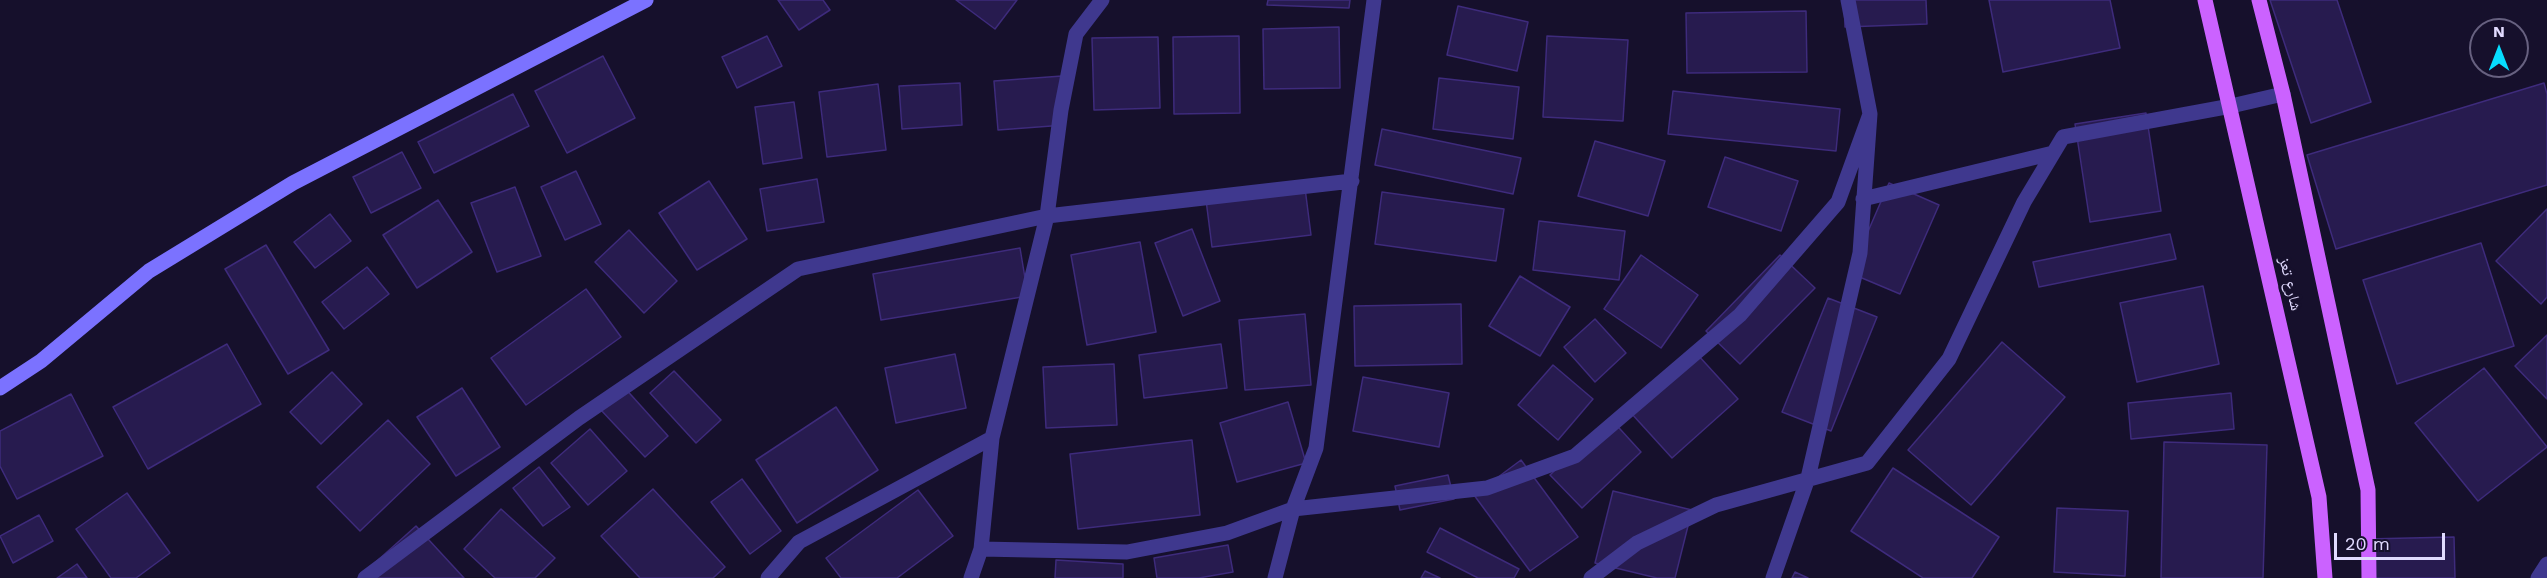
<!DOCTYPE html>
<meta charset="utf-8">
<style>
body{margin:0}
#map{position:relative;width:2547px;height:578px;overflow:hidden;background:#16102c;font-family:"Work Sans",sans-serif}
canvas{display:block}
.north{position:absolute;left:2469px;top:18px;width:60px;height:60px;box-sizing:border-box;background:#16102c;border:2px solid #676180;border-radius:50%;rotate:0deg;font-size:16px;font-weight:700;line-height:24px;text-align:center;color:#e1dbff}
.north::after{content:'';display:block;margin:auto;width:21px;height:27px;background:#07ddff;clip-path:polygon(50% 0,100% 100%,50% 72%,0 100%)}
.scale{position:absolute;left:2334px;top:533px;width:111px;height:27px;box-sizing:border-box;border:3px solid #e1dbff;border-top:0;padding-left:8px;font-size:18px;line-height:21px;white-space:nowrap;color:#e1dbff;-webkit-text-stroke:4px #16102c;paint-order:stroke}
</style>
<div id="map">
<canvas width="2547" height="578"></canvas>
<div class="north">N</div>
<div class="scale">20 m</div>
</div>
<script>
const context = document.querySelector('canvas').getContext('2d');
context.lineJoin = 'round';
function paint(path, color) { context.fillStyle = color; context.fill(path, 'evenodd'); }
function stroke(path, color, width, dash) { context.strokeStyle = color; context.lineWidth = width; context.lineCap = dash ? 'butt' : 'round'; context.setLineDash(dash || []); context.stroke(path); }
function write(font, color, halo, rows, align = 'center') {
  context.font = font + ' "Work Sans","Noto Naskh Arabic",sans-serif'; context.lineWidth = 6; context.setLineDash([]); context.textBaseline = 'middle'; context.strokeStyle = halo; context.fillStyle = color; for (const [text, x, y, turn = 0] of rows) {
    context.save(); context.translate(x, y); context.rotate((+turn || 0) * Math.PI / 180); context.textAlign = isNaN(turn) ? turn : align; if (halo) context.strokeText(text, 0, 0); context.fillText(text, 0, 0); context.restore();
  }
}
const building = new Path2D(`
 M778 0H823L830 10 799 30Z
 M956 0H1017L995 29Z
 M1268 0H1350L1349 8 1267 5Z
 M1844 0H1926L1927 24 1845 27Z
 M1989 0H2110L2120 48 2003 72Z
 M2270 0H2337L2371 102 2311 123Z
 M1458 6 1528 22 1517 71 1447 55Z
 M1806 11 1807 72 1687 73 1686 13Z
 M1339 27 1340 88 1264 89 1263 29Z
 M767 36 782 66 737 88 722 57Z
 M1239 36 1240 113 1174 114 1173 37Z
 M1547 36 1628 40 1623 121 1543 117Z
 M1158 37 1160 108 1094 110 1092 38Z
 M603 56 635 118 567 153 535 91Z
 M1062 76 1065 125 998 130 994 81Z
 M1439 78 1519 87 1513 139 1433 129Z
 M960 83 962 125 902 129 899 86Z
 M2544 83 2547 94V185L2336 249 2307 155Z
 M878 84 886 150 827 157 819 92Z
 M1673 91 1840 109 1836 151 1668 134Z
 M513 94 529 126 434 173 418 142Z
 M794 102 802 158 763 164 755 107Z
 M2146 113 2161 211 2090 222 2075 124Z
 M1382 129 1521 158 1513 194 1375 165Z
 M1595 141 1665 161 1648 216 1578 196Z
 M402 152 421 188 371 213 353 177Z
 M1725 157 1798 181 1781 231 1708 207Z
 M576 171 601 224 565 240 541 187Z
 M817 179 824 222 767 231 760 189Z
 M709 181 747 239 697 270 659 213Z
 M1889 183 1939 205 1900 294 1850 273Z
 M515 187 541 256 497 272 471 203Z
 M1305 188 1311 235 1212 247 1206 200Z
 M1382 192 1504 209 1496 261 1375 244Z
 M438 200 472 252 417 288 383 235Z
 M2547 209V297L2541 304 2496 261Z
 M330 214 351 241 315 268 294 242Z
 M1539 221 1625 231 1619 280 1533 270Z
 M1192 229 1220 301 1183 316 1155 243Z
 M629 230 677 281 644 313 595 262Z
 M2170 234 2176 259 2039 287 2033 262Z
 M1140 242 1156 332 1087 345 1071 255Z
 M2481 243 2514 346 2397 384 2363 280Z
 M266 245 329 350 288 374 225 269Z
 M1020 248 1028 296 881 320 873 274Z
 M1641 255 1698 295 1661 348 1604 309Z
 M1780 255 1815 288 1740 364 1706 331Z
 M367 267 389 294 344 329 322 302Z
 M1520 276 1570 307 1540 356 1489 326Z
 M2203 286 2219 364 2137 382 2120 303Z
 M586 289 621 337 526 405 491 358Z
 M1828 298 1877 317 1831 431 1782 412Z
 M1461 304 1462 364 1355 366 1354 306Z
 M1305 314 1311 385 1245 390 1239 320Z
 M1595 319 1626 353 1595 382 1564 347Z
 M2547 335V399L2515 366Z
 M2002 342 2065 397 1971 505 1908 450Z
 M227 344 261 404 148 469 113 407Z
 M1221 344 1227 388 1144 398 1139 355Z
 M955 354 966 408 896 423 885 368Z
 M1697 354 1738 399 1672 458 1631 413Z
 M1114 364 1117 425 1046 428 1043 367Z
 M1553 365 1593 399 1558 440 1518 405Z
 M2484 368 2547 447 2478 501 2415 423Z
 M674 371 721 420 696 443 650 393Z
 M332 372 362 404 321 444 290 412Z
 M1363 377 1449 393 1439 447 1353 431Z
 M623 386 668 436 645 457 600 409Z
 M462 388 500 447 456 476 417 417Z
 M2231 393 2234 429 2131 439 2128 403Z
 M71 394 103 456 17 499 0 466V431Z
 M1288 402 1306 463 1237 482 1220 423Z
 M836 407 878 470 797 523 756 460Z
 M1610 418 1641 452 1582 508 1550 475Z
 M388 420 430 464 360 531 317 487Z
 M590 429 627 471 588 505 551 463Z
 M1192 440 1200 515 1078 529 1070 454Z
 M2164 442 2267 445 2263 578H2161Z
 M1521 460 1578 537 1530 571 1474 495Z
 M539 467 570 507 543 526 513 488Z
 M1893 468 1999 537 1972 578H1923L1851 531Z
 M1448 475 1454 499 1400 510 1395 486Z
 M742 479 781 531 750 554 711 502Z
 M653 489 725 567 713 578H640L601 536Z
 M918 490 953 536 897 578H841L826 558Z
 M1613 491 1692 510 1675 578H1657L1595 563Z
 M127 493 170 553 136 578H111L76 529Z
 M2057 508 2128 511 2125 576 2054 572Z
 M501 509 555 558 535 578H495L464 549Z
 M39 515 53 541 13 563 0 536Z
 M416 526 464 578H358Z
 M1440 528 1519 569 1514 578H1478L1427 552Z
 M2454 537 2455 578H2366V539Z
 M1228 545 1233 572 1199 578H1157L1154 558Z
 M1056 560 1123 564V578H1055Z
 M77 564 87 578H57Z
 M1425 571 1440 578H1421Z
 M1795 572 1808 578H1792Z`);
const street = new Path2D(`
 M1863 199 2053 153
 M981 549 1127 552 1227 533 1293 509 1487 488 1575 456 1740 315 1838 202 1870 114
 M365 578 579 418 798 269 1047 216 1352 181
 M768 578 799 542 992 438
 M971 578 981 549 992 438 1047 216 1061 110 1076 34 1102 0
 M1275 578 1293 509 1316 448 1374 0
 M1591 578 1637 543 1716 505 1867 463 1949 359 2024 202 2063 137 2231 106 2283 94
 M1773 578 1808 478 1860 253 1870 114 1848 0
 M2538 578 2547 564`);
const secondary = new Path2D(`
 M0 388 41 361 149 271 293 183 646 0`);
const primary = new Path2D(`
 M2205 0 2319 497 2325 578
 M2259 0 2283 94 2368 490 2369 578`);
const streetNames = [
 ["شارع تعز",2290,284,77]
];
paint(building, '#271b4f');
stroke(building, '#3e2b7c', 1.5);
stroke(street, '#3f388e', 15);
stroke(secondary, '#7b72ff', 15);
stroke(primary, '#cb62ff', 15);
write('16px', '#e1dbff', '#16102c', streetNames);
</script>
